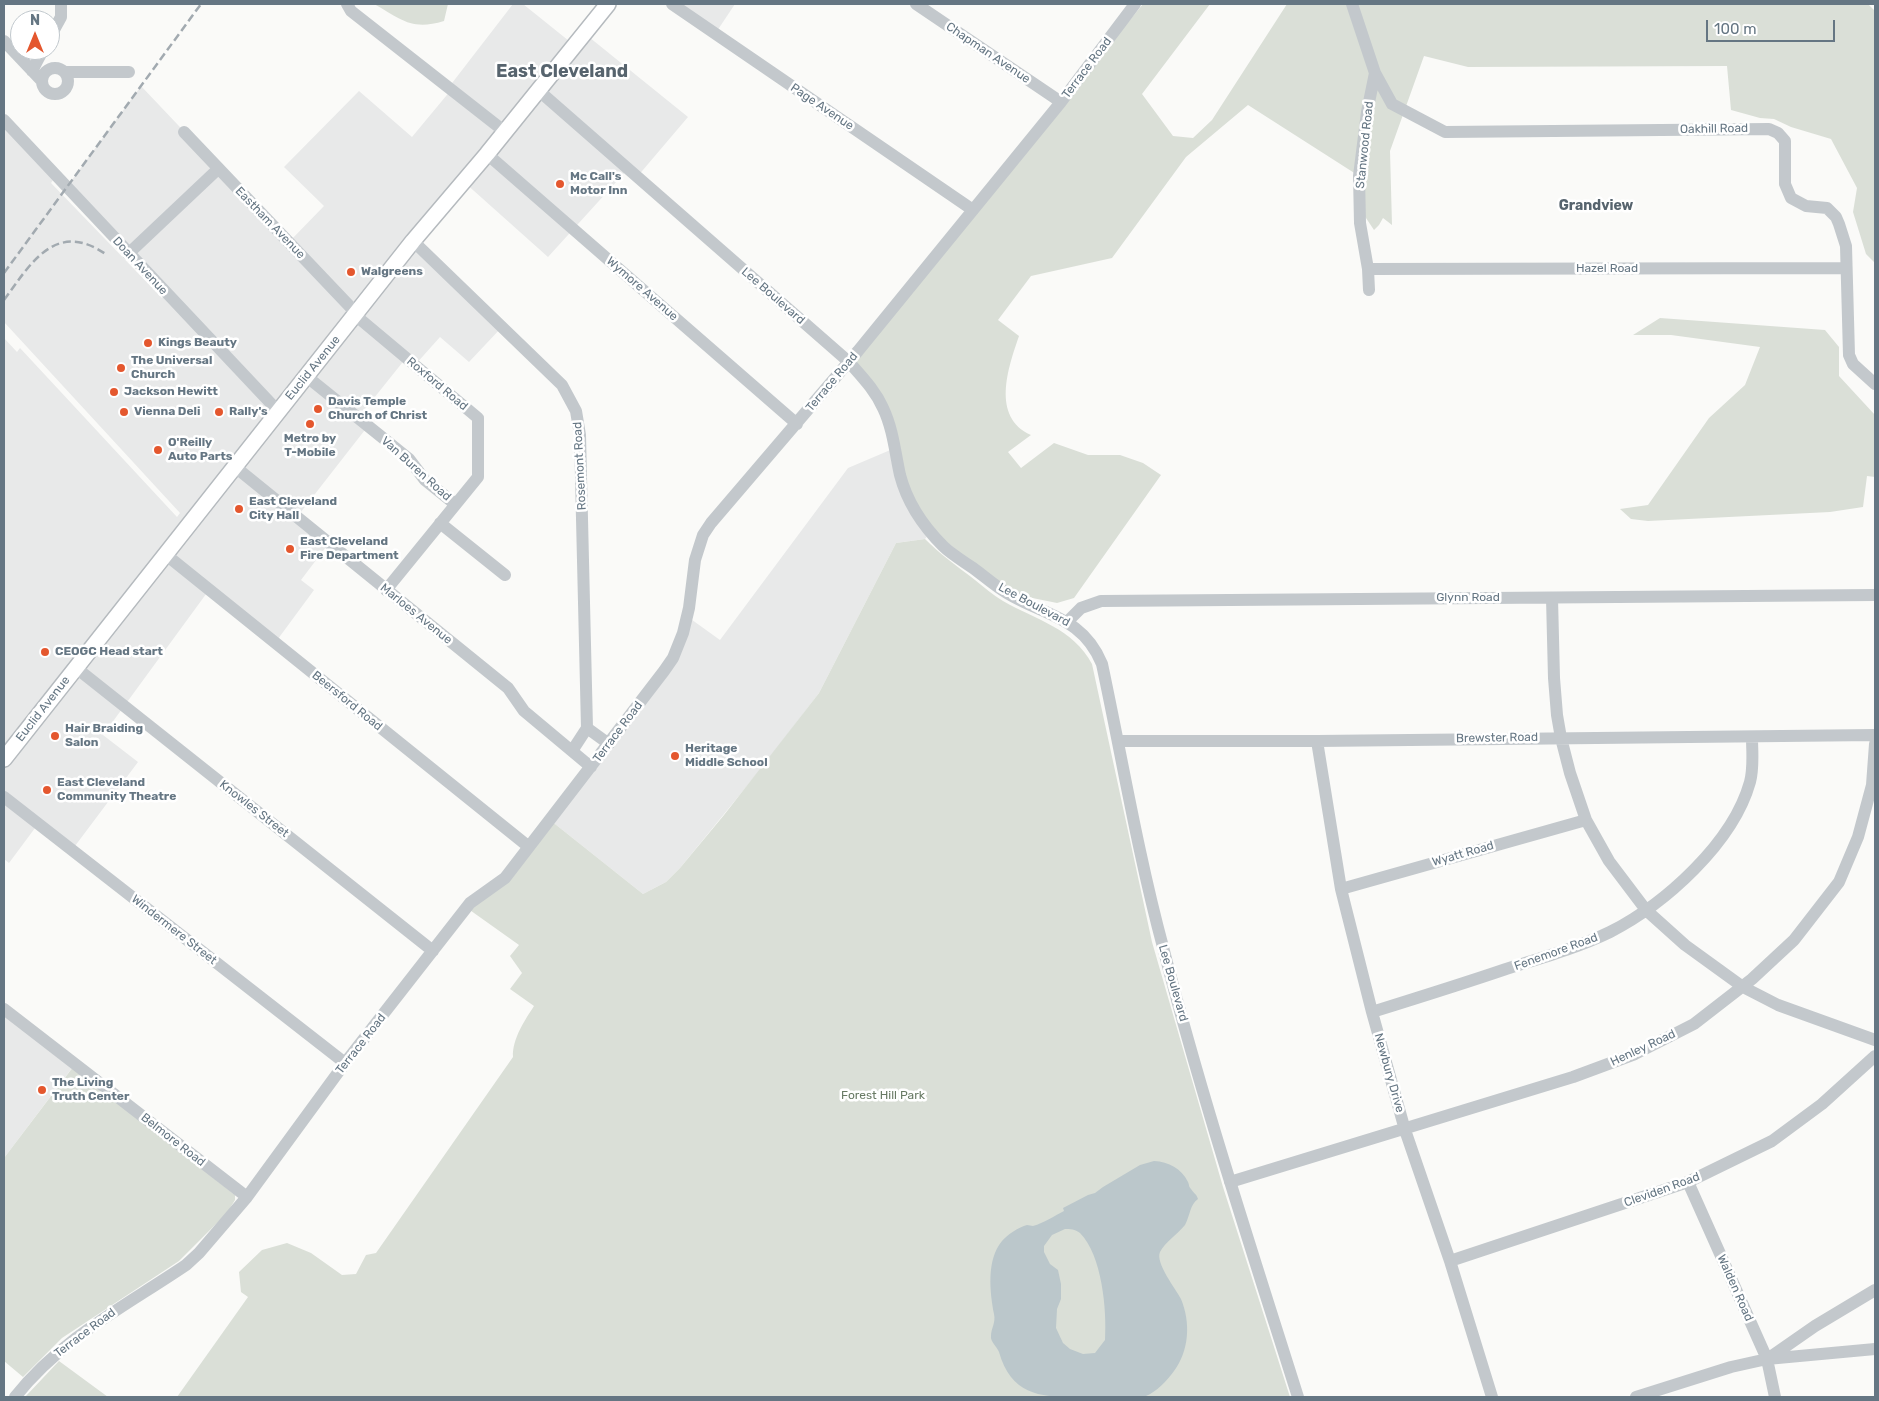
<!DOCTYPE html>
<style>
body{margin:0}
#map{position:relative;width:1879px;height:1401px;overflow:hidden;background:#fafaf8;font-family:Rubik,sans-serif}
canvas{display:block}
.frame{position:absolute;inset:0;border:5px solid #657683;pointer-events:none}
.north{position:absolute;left:10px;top:10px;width:50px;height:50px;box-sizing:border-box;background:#fff;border:1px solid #c1c8cd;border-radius:50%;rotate:0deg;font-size:14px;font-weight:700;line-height:20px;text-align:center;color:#657683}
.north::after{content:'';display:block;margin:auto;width:18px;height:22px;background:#e4572e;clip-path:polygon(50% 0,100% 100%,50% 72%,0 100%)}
.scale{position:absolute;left:1706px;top:20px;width:129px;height:22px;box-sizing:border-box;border:2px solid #657683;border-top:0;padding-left:6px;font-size:15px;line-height:18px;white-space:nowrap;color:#657683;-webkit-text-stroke:4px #fff;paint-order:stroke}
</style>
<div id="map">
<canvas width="1879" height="1401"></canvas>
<div class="frame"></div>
<div class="north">N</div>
<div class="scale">100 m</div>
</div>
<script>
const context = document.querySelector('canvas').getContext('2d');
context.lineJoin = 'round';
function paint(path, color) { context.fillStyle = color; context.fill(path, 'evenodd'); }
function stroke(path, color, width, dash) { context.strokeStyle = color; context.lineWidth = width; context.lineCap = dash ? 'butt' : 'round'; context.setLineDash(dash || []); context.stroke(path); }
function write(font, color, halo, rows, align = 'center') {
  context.font = font + ' Rubik,sans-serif'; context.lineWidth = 5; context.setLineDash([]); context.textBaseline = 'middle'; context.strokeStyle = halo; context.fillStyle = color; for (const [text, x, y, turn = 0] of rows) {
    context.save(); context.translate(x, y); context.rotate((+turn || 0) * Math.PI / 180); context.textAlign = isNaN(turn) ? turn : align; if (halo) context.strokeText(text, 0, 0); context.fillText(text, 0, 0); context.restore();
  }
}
const built = new Path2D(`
 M513 4H523L574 45 584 33 688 117 637 177 628 169 548 257 464 182 414 241 502 327 469 362 440 337 415 365 406 358 358 418 368 426 297 517 329 543 301 580 314 590 275 643 209 590 103 735 138 762 72 850 38 824 9 863 4 859V338L17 352 20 348 177 517 180 513 4 322V120L56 176 51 183 162 298 163 297 66 188 141 86 289 242 324 206 284 167 359 91 412 137 451 90 449 87Z
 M672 4H735L715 34Z
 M895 448 930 533 925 539 896 543 819 693 764 765 680 868 666 882 643 894 550 820 673 658 688 617 720 640 848 468Z
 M4 1009 75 1064 4 1158Z`);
const green = new Path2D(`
 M374 4H448L444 21C411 31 401 19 374 4Z
 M1143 4H1210L1142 94 1173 136 1193 138 1212 120 1287 4H1868L1875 11V263L1866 254 1853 212 1857 188 1831 139 1791 127 1774 119 1760 118 1731 110 1727 66 1468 67 1424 56 1390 151 1392 225 1383 218 1379 225 1374 230 1364 215 1359 176 1248 105 1186 157 1112 258 1031 276 998 320 1019 336C1008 368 991 417 1031 435L1008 452 1021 468 1054 443 1088 455H1120L1143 463 1161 475 1074 598 1057 603 1008 593 919 519 889 424 849 362Z
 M1660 318 1825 330 1839 347V376L1875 415V477L1867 476 1863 507 1830 512 1648 521 1631 519 1620 509 1648 505 1709 418 1745 385 1760 347 1671 335H1633Z
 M925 539C940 554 958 567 975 580 984 587 993 595 1003 601 1036 620 1073 628 1092 664L1152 942 1223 1187 1290 1397H177L248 1297 241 1292 239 1272 262 1250 287 1243 311 1253 342 1275 356 1274 366 1255 376 1253 513 1057C512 1039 525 1020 534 1006L510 989 522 973 510 956 519 945 467 908 505 878 550 820 643 894 666 882 680 868 724 815 819 693 896 543Z
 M73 1067 235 1195V1200L227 1213 179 1261 62 1338 23 1377 4 1361V1158Z
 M59 1361 108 1397H25Z`);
const water = new Path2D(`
 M1154 1161C1169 1162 1181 1168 1188 1182 1190 1187 1188 1185 1191 1189 1194 1194 1196 1193 1198 1199 1190 1204 1190 1216 1185 1225 1177 1235 1165 1242 1160 1252 1155 1263 1176 1289 1181 1299 1191 1323 1189 1351 1174 1371 1167 1381 1156 1392 1146 1396 1138 1400 1103 1397 1093 1397 1048 1397 1013 1401 999 1352 997 1347 990 1341 991 1336 991 1328 996 1323 994 1314 990 1293 986 1260 1002 1241 1007 1235 1019 1227 1027 1225 1029 1225 1031 1226 1033 1226 1044 1223 1054 1216 1064 1211L1063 1208 1088 1195 1095 1193 1103 1187 1140 1165ZM1065 1229C1070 1229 1075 1229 1080 1233 1102 1255 1107 1310 1105 1340L1095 1353 1083 1354 1070 1349 1063 1343 1056 1328 1057 1309 1061 1299V1284L1058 1270 1050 1264 1044 1252V1246L1052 1235Z`);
const minor = new Path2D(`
 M347 4 351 11 504 131
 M672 4 973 210
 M916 4 1061 102
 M1352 4 1375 73 1367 112 1359 176 1360 223 1368 269 1369 290
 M50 37 61 17V4
 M4 41 42 81
 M42 81a13 13 0 1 1 26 0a13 13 0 1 1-26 0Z
 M32 71 43 50
 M65 72H129
 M1375 73 1392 104 1445 132 1769 129 1778 133 1785 141V184L1791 198 1806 206 1827 208 1836 217 1839 224 1846 246 1849 355 1853 364 1875 384
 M538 90 849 362C862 377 875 390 883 408 893 429 895 452 900 475 907 502 923 526 943 546 951 554 963 561 973 568 984 576 995 586 1007 593 1045 616 1083 617 1102 664 1122 758 1138 854 1163 947 1202 1099 1251 1248 1298 1397
 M4 120 278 411
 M184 132 356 313
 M487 154 797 424
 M413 241 562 385 576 411 580 435 587 728 572 751
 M128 254 218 169
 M1368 269 1846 268
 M355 315 478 418V477L386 590
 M306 376 409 459 425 480 455 504
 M234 466 508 688 524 711 591 767
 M440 523 505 575
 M165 554 529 847
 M1552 598 1554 678 1557 715 1561 738 1570 773 1586 820 1609 861 1646 910 1685 945 1743 987 1778 1005 1875 1040
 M1068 621 1081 608 1101 601 1875 595
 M75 667 433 951
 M587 728 609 744
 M1118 741H1317L1875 735
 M1317 741 1341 889 1372 1012 1405 1130 1450 1261 1492 1397
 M4 797 345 1063
 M1341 889 1586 820
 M4 1009 247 1197
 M1372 1012C1417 998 1462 984 1506 969 1541 958 1577 948 1610 932 1665 904 1733 843 1750 782 1754 767 1752 752 1752 737
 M1230 1182 1573 1077 1635 1054 1694 1024 1752 979 1794 940 1839 882 1858 837 1872 785 1875 744
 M1688 1182 1767 1359 1775 1397
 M1450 1261 1688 1182 1772 1141 1822 1104 1875 1056
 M1769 1358 1815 1326 1875 1290
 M15 1397C63 1337 124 1307 186 1265L199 1253 247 1197 345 1063 470 903 505 878 664 671 673 658 683 633 689 608 695 560 703 535 711 523 858 351 1061 102 1135 4
 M1636 1397 1731 1367 1767 1359 1875 1349`);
const major = new Path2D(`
 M4 759 413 241 487 154 608 4`);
const rail = new Path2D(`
 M4 273 201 4
 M4 300C31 263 56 219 107 255`);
const markers = [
 [560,184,5,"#e4572e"],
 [351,272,5,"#e4572e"],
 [148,343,5,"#e4572e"],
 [121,368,5,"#e4572e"],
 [114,392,5,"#e4572e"],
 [318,409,5,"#e4572e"],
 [124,412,5,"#e4572e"],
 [219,412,5,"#e4572e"],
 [310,424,5,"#e4572e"],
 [158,450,5,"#e4572e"],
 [239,509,5,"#e4572e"],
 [290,549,5,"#e4572e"],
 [45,652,5,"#e4572e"],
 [55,736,5,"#e4572e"],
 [675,756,5,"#e4572e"],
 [47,790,5,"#e4572e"],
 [42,1090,5,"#e4572e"]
];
const streetNames = [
 ["Chapman Avenue",988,53,34],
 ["Terrace Road",1087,68,-53],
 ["Page Avenue",822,107,34],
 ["Oakhill Road",1714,129,-1],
 ["Stanwood Road",1365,145,-84],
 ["Eastham Avenue",270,223,46],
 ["Doan Avenue",140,266,47],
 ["Hazel Road",1607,269],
 ["Wymore Avenue",642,289,41],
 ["Lee Boulevard",773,296,41],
 ["Euclid Avenue",313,368,-51],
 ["Terrace Road",832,382,-50],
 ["Roxford Road",437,384,40],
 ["Rosemont Road",580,466,-93],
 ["Van Buren Road",416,469,42],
 ["Glynn Road",1468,598],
 ["Lee Boulevard",1034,605,28],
 ["Marloes Avenue",416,614,39],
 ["Beersford Road",347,701,39],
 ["Euclid Avenue",43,709,-52],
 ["Terrace Road",618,732,-53],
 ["Brewster Road",1497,738,-1],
 ["Knowles Street",254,809,38],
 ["Wyatt Road",1463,854,-16],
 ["Windermere Street",174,930,38],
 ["Fenemore Road",1556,952,-20],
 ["Lee Boulevard",1173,983,74],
 ["Terrace Road",361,1044,-52],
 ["Henley Road",1643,1048,-25],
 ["Newbury Drive",1389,1073,74],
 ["Belmore Road",173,1140,38],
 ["Cleviden Road",1662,1190,-20],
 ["Walden Road",1735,1288,66],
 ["Terrace Road",85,1333,-37]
];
const poiNames = [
 ["Mc Call's",570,177],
 ["Motor Inn",570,191],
 ["Walgreens",361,272],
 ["Kings Beauty",158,343],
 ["The Universal",131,361],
 ["Church",131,375],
 ["Jackson Hewitt",124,392],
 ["Davis Temple",328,402],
 ["Church of Christ",328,416],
 ["Vienna Deli",134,412],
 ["Rally's",229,412],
 ["Metro by",310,439,"center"],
 ["T-Mobile",310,453,"center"],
 ["O'Reilly",168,443],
 ["Auto Parts",168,457],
 ["East Cleveland",249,502],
 ["City Hall",249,516],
 ["East Cleveland",300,542],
 ["Fire Department",300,556],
 ["CEOGC Head start",55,652],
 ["Hair Braiding",65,729],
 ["Salon",65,743],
 ["Heritage",685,749],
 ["Middle School",685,763],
 ["East Cleveland",57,783],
 ["Community Theatre",57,797],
 ["The Living",52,1083],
 ["Truth Center",52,1097]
];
const parkNames = [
 ["Forest Hill Park",883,1096]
];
const neighbourhoodNames = [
 ["Grandview",1596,206]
];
const districtNames = [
 ["East Cleveland",562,72]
];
paint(built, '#e8e9e9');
paint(green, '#dadfd7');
paint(water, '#bbc7cb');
stroke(major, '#b5babe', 18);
stroke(minor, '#c3c8cc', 12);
stroke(major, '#fff', 15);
stroke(rail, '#a2aab0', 2.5, [8, 4]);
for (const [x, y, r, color] of markers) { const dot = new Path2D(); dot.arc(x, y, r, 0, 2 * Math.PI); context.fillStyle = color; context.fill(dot); stroke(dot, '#fff', 2); }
write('12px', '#657683', '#fff', streetNames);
write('bold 12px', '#657683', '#fff', poiNames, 'left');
write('12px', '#687a64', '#fff', parkNames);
write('bold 14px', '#57646e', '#fff', neighbourhoodNames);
write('bold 18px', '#57646e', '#fff', districtNames);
</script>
